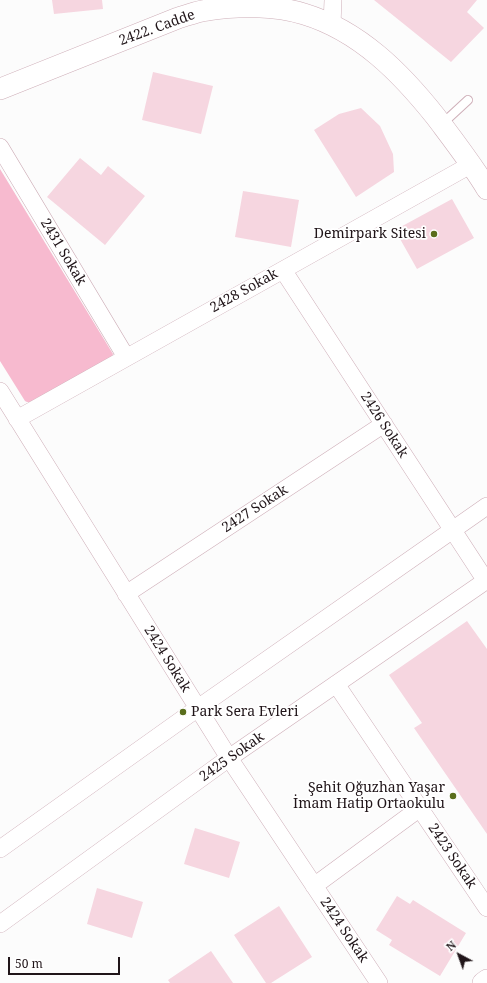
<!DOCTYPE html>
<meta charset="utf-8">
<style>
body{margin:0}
#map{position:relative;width:487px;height:983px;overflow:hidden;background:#fcfcfc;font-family:"Noto Serif",serif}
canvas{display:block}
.north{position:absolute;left:439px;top:935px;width:40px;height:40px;-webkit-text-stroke:3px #fff;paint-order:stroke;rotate:319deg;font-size:11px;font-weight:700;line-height:16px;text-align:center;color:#201519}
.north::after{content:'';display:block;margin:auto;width:14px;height:18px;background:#201519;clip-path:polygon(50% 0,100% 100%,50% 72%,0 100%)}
.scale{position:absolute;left:8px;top:957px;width:112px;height:18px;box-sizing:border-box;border:2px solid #201519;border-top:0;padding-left:5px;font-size:12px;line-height:14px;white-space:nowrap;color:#201519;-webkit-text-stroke:3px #fff;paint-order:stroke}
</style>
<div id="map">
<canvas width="487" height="983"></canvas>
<div class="north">N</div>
<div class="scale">50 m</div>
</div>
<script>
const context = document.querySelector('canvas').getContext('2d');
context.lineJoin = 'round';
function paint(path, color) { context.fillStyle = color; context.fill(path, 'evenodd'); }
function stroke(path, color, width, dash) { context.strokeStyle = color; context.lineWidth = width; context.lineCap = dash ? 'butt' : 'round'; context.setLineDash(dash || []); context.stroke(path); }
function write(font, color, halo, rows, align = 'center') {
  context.font = font + ' "Noto Serif",serif'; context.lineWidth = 3.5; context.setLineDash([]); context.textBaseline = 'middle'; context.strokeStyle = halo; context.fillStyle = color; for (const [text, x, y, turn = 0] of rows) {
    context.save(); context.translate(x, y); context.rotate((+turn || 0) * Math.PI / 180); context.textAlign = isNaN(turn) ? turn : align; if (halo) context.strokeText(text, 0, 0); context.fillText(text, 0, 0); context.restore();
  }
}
const green = new Path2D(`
 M0 169 113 354 112 357 30 402H27L25 401 0 361Z`);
const building = new Path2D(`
 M52 0H102L103 9 54 14Z
 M374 0H477L467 12 484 28 451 62Z
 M153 72 213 86 201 134 142 120Z
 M361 108 380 126 393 154 394 172 356 197 314 130 339 114Z
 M80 158 101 175 108 166 145 196 105 245 47 197Z
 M243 191 299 200 291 247 235 237Z
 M452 199 474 238 417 269 395 230Z
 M467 621 487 649V834L414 728 422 723 389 675Z
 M195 828 240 842 229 878 184 864Z
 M97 888 143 902 132 938 87 924Z
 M397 896 410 904 413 900 466 933 440 976 389 945 392 940 376 930Z
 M279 906 312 957 271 983H266L234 935Z
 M211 951 233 983H170L168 980Z`);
const service = new Path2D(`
 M442 124 468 100`);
const minor = new Path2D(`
 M332 25 333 0
 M0 147 126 357
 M283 270 486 581
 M0 391 229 758 379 983
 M17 419 472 164
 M126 594 384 424
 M336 684 487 908
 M0 849 198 708 487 506
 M314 886 420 808
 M0 924 229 758 487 580`);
const tertiary = new Path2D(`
 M0 89 178 18C188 15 198 11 208 10 237 5 275 5 304 14 360 31 401 73 436 117 454 141 472 164 487 189
 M483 983 487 980`);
const markers = [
 [434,234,4,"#5a6e1c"],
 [183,712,4,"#5a6e1c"],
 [453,796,4,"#5a6e1c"]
];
const streetNames = [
 ["2422. Cadde",157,28,-20],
 ["2431 Sokak",63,252,59],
 ["2428 Sokak",244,291,-29],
 ["2426 Sokak",384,425,57],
 ["2427 Sokak",255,509,-33],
 ["2424 Sokak",167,659,58],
 ["2425 Sokak",232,757,-35],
 ["2423 Sokak",452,856,56],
 ["2424 Sokak",344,930,56]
];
const poiNames = [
 ["Demirpark Sitesi",426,234],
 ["Park Sera Evleri",191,712,"left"],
 ["Şehit Oğuzhan Yaşar",445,788],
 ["İmam Hatip Ortaokulu",445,804]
];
paint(green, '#f7bacf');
paint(building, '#f6d6e0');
stroke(service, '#ceaeb8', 10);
stroke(minor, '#ceaeb8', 18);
stroke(tertiary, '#ceaeb8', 22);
stroke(service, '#fff', 8);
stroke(minor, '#fff', 17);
stroke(tertiary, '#fff', 21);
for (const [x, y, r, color] of markers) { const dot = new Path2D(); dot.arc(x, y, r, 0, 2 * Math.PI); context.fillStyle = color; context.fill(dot); stroke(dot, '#fff', 1.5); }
write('14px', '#201519', '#fff', streetNames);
write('14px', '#201519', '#fff', poiNames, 'right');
</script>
